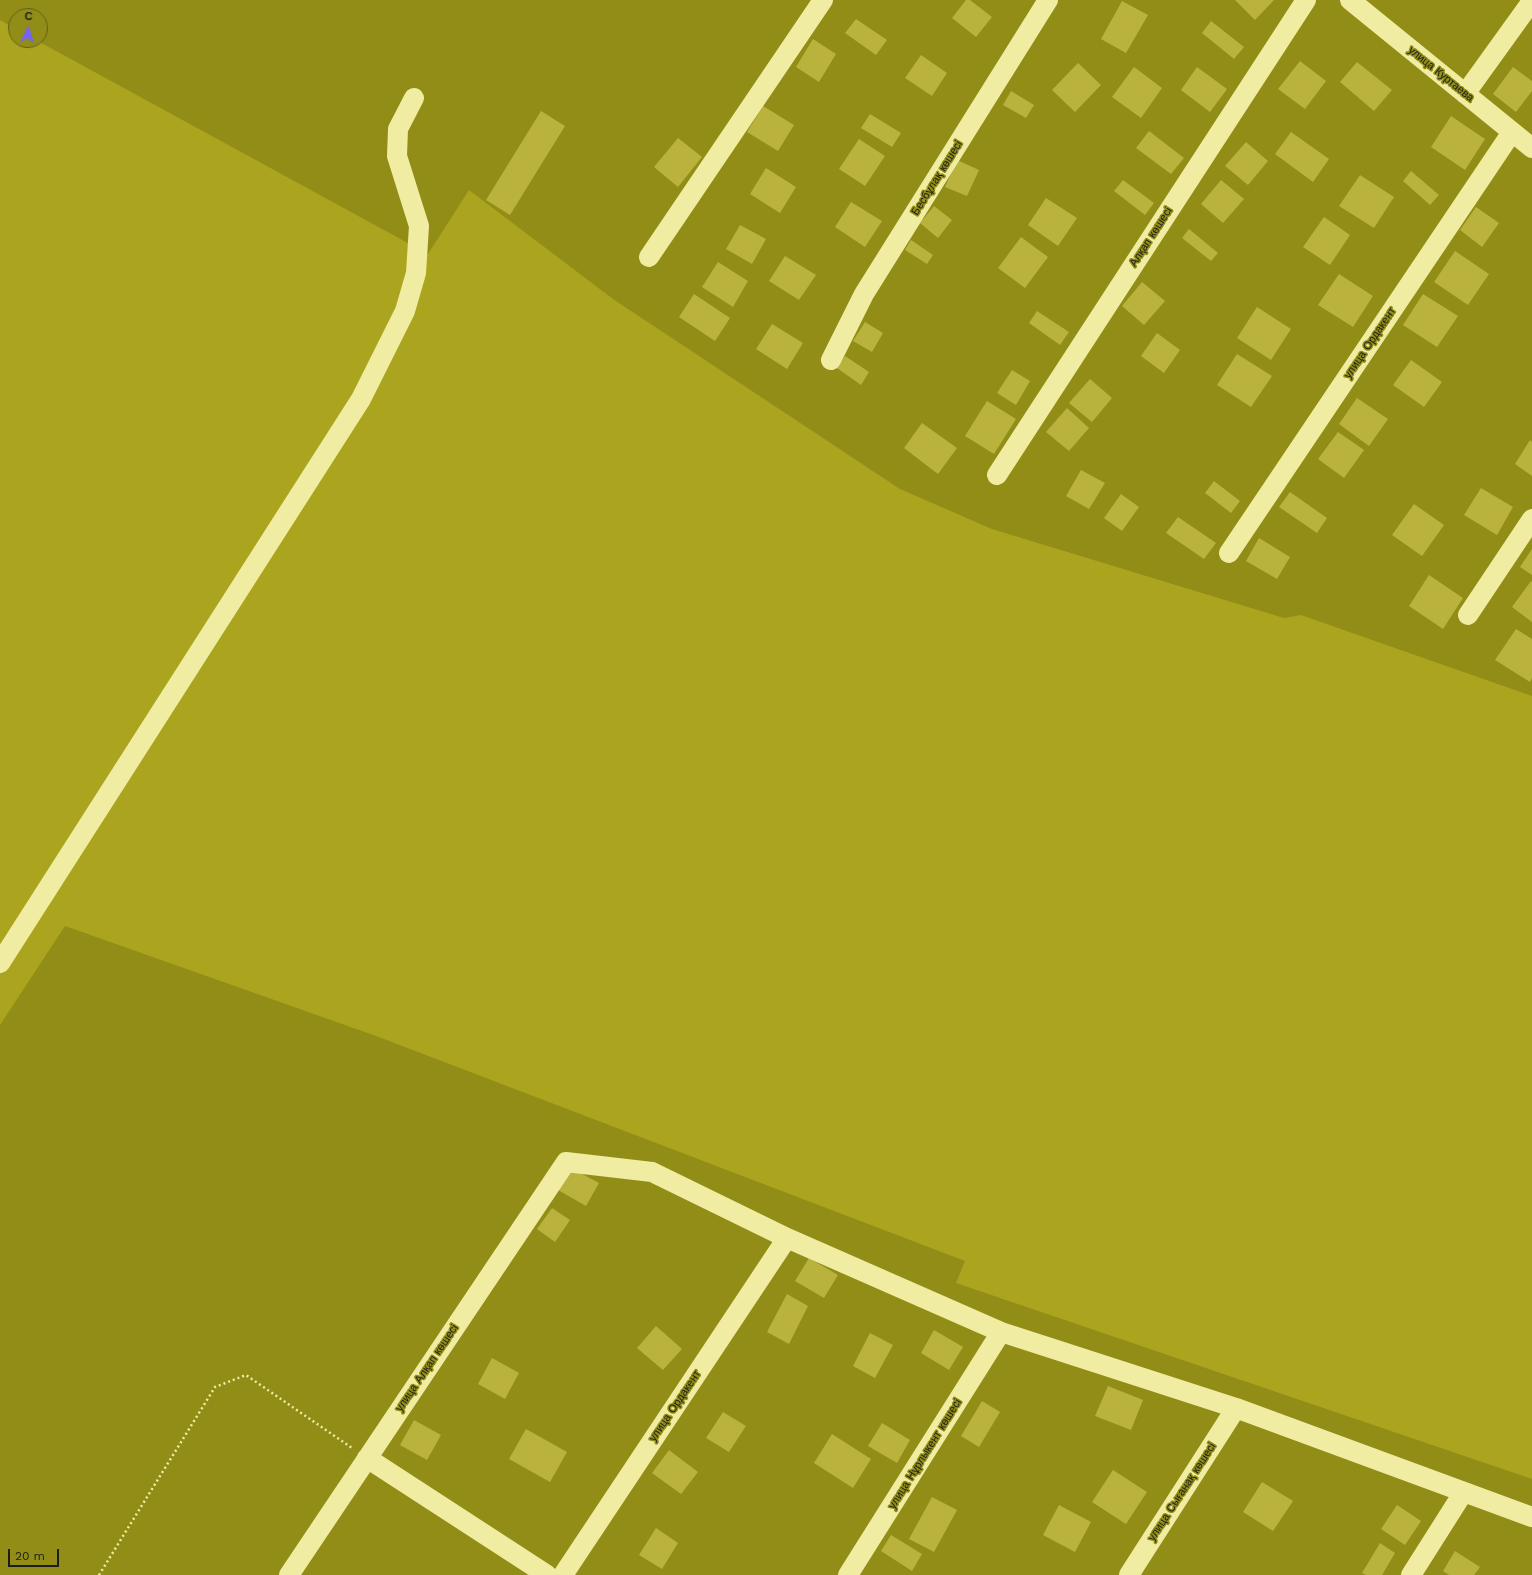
<!DOCTYPE html>
<meta charset="utf-8">
<style>
body{margin:0}
#map{position:relative;width:1532px;height:1575px;overflow:hidden;background:#918d16;font-family:"Work Sans",sans-serif}
canvas{display:block}
.north{position:absolute;left:8px;top:8px;width:40px;height:40px;box-sizing:border-box;background:#918d16;border:1px solid #636019;border-radius:50%;rotate:3deg;font-size:11px;font-weight:700;line-height:16px;text-align:center;color:#1d1d1d}
.north::after{content:'';display:block;margin:auto;width:14px;height:18px;background:#7462ff;clip-path:polygon(50% 0,100% 100%,50% 72%,0 100%)}
.scale{position:absolute;left:8px;top:1549px;width:51px;height:18px;box-sizing:border-box;border:2px solid #1d1d1d;border-top:0;padding-left:5px;font-size:12px;line-height:14px;white-space:nowrap;color:#1d1d1d;-webkit-text-stroke:3px #918d16;paint-order:stroke}
</style>
<div id="map">
<canvas width="1532" height="1575"></canvas>
<div class="north">С</div>
<div class="scale">20 m</div>
</div>
<script>
const context = document.querySelector('canvas').getContext('2d');
context.lineJoin = 'round';
function paint(path, color) { context.fillStyle = color; context.fill(path, 'evenodd'); }
function stroke(path, color, width, dash) { context.strokeStyle = color; context.lineWidth = width; context.lineCap = dash ? 'butt' : 'round'; context.setLineDash(dash || []); context.stroke(path); }
function write(font, color, halo, rows, align = 'center') {
  context.font = font + ' "Work Sans",sans-serif'; context.lineWidth = 3; context.setLineDash([]); context.textBaseline = 'middle'; context.strokeStyle = halo; context.fillStyle = color; for (const [text, x, y, turn = 0] of rows) {
    context.save(); context.translate(x, y); context.rotate((+turn || 0) * Math.PI / 180); context.textAlign = isNaN(turn) ? turn : align; if (halo) context.strokeText(text, 0, 0); context.fillText(text, 0, 0); context.restore();
  }
}
const green = new Path2D(`
 M0 20 16 29V40H36L428 254 469 190 613 299 900 489 992 529 1284 618 1301 615 1532 696V1479L956 1283 965 1261 376 1036 65 926 0 1025Z`);
const building = new Path2D(`
 M966 0H970L992 17 976 37 952 18Z
 M1235 0H1274L1255 20Z
 M1122 1 1148 15 1126 53 1101 39Z
 M856 19 887 40 876 55 845 33Z
 M1211 21 1244 47 1234 59 1202 33Z
 M813 39 836 54 819 82 796 67Z
 M921 55 947 73 932 96 905 78Z
 M1300 61 1326 81 1305 109 1278 89Z
 M1357 62 1392 90 1374 111 1340 82Z
 M1078 63 1101 85 1075 112 1052 90Z
 M1134 67 1162 88 1141 118 1112 97Z
 M1197 67 1227 89 1210 112 1181 90Z
 M1513 67 1532 81V91L1516 112 1493 94Z
 M1011 91 1034 105 1026 118 1003 105Z
 M763 106 794 125 778 151 747 132Z
 M541 111 565 126 510 215 486 200Z
 M870 114 901 133 892 147 861 128Z
 M1451 116 1485 139 1465 170 1431 147Z
 M1149 131 1184 158 1171 174 1136 148Z
 M1291 132 1329 159 1313 182 1275 154Z
 M678 138 702 157 678 187 654 167Z
 M859 139 885 156 865 186 839 169Z
 M1246 142 1268 161 1248 185 1225 166Z
 M957 160 979 170 967 196 945 187Z
 M766 168 796 187 780 213 750 194Z
 M1411 171 1439 195 1430 205 1403 181Z
 M1360 175 1394 197 1374 228 1339 206Z
 M1123 180 1154 203 1145 215 1114 191Z
 M1221 180 1244 199 1223 223 1201 204Z
 M1046 198 1077 218 1058 246 1028 225Z
 M851 202 882 221 865 247 835 227Z
 M934 206 952 220 938 238 920 223Z
 M1476 207 1499 223 1482 247 1460 230Z
 M1324 217 1350 235 1330 265 1303 247Z
 M740 225 766 239 752 264 726 249Z
 M1189 229 1218 253 1211 261 1182 238Z
 M1021 237 1048 257 1025 288 998 268Z
 M911 240 933 255 927 264 905 250Z
 M1455 251 1489 274 1468 305 1434 282Z
 M785 256 816 275 799 300 769 281Z
 M718 262 748 281 733 307 702 287Z
 M1339 274 1373 296 1353 327 1318 305Z
 M1142 282 1165 301 1144 325 1122 306Z
 M694 294 730 318 715 341 679 317Z
 M1423 294 1458 316 1437 347 1403 325Z
 M1257 307 1291 329 1271 360 1237 338Z
 M1037 311 1069 332 1060 345 1029 323Z
 M865 322 883 333 872 352 853 341Z
 M772 324 803 343 787 369 756 349Z
 M1157 333 1180 350 1164 373 1141 356Z
 M1237 354 1272 376 1251 407 1217 385Z
 M845 356 869 372 861 385 837 368Z
 M1411 360 1442 382 1424 407 1393 385Z
 M1012 370 1030 381 1016 405 997 393Z
 M1090 379 1112 398 1092 422 1069 403Z
 M1357 398 1388 419 1369 446 1339 424Z
 M987 401 1016 419 994 454 965 436Z
 M1067 408 1089 428 1069 451 1046 432Z
 M922 423 957 448 938 474 904 448Z
 M1338 432 1364 450 1344 478 1318 459Z
 M1530 440 1532 442V476L1515 464Z
 M1081 470 1105 483 1089 509 1066 496Z
 M1214 481 1240 501 1231 513 1205 493Z
 M1481 488 1513 507 1497 535 1464 515Z
 M1290 492 1327 518 1317 533 1279 507Z
 M1121 494 1139 507 1122 531 1104 518Z
 M1414 504 1444 525 1422 556 1392 535Z
 M1178 517 1216 543 1204 559 1166 533Z
 M1259 538 1290 557 1277 579 1246 561Z
 M1532 549V575L1520 567Z
 M1429 575 1463 598 1443 629 1409 606Z
 M1531 581 1532 582V622L1512 607Z
 M1516 629 1532 639V678L1530 682 1495 660Z
 M571 1168 599 1183 586 1206 558 1190Z
 M552 1208 570 1220 555 1242 537 1229Z
 M809 1258 838 1275 824 1298 795 1281Z
 M787 1294 808 1306 789 1344 767 1332Z
 M656 1326 682 1349 663 1370 637 1348Z
 M934 1330 963 1347 949 1370 921 1353Z
 M870 1333 893 1345 875 1378 853 1366Z
 M492 1358 519 1373 505 1399 478 1384Z
 M1108 1386 1143 1400 1131 1430 1095 1416Z
 M982 1401 1000 1412 979 1447 961 1436Z
 M723 1412 746 1426 729 1452 706 1438Z
 M414 1420 441 1435 427 1460 400 1445Z
 M882 1423 910 1440 897 1463 868 1446Z
 M526 1429 567 1452 550 1482 509 1459Z
 M832 1434 871 1459 853 1488 814 1463Z
 M669 1450 698 1472 681 1494 652 1473Z
 M1113 1470 1147 1492 1126 1524 1092 1502Z
 M1262 1482 1293 1501 1273 1531 1243 1512Z
 M932 1497 957 1510 934 1552 909 1539Z
 M1059 1505 1091 1522 1075 1552 1043 1535Z
 M1397 1505 1421 1521 1405 1545 1381 1529Z
 M656 1528 678 1543 662 1569 639 1555Z
 M891 1535 922 1554 912 1571 881 1551Z
 M1380 1543 1395 1553 1382 1575H1366L1362 1573Z
 M1455 1551 1480 1567 1474 1575H1449L1443 1571Z`);
const path = new Path2D(`
 M99 1575 215 1387 246 1375 352 1448`);
const street = new Path2D(`
 M1350 0 1532 148
 M1465 94 1532 1
 M649 257 823 0
 M831 360 864 294 1048 0
 M997 475 1306 0
 M1229 553 1512 132
 M1468 615 1532 519
 M0 963 361 399 405 311 416 273 419 226 397 156 398 129 414 98
 M367 1458 547 1575
 M289 1575 566 1162 652 1172 787 1238 1001 1332 1236 1408 1532 1517
 M563 1575 787 1238
 M848 1575 1001 1332
 M1129 1575 1236 1408
 M1411 1575 1463 1493`);
const streetNames = [
 ["улица Куртаева",1441,74,39],
 ["Бесбұлақ көшесі",937,178,-58],
 ["Алқап көшесі",1151,237,-57],
 ["улица Ордакент",1370,343,-56],
 ["улица Алқап көшесі",427,1368,-56],
 ["улица Ордакент",675,1406,-56],
 ["улица Нұрлыкент көшесі",925,1454,-58],
 ["улица Сығанақ көшесі",1182,1492,-57]
];
paint(green, '#aaa41e');
paint(building, '#b9b33e');
stroke(path, '#f0eda3', 2.5, [2, 3]);
stroke(street, '#f0eda3', 20);
write('11px', '#1d1d1d', '#918d16', streetNames);
</script>
